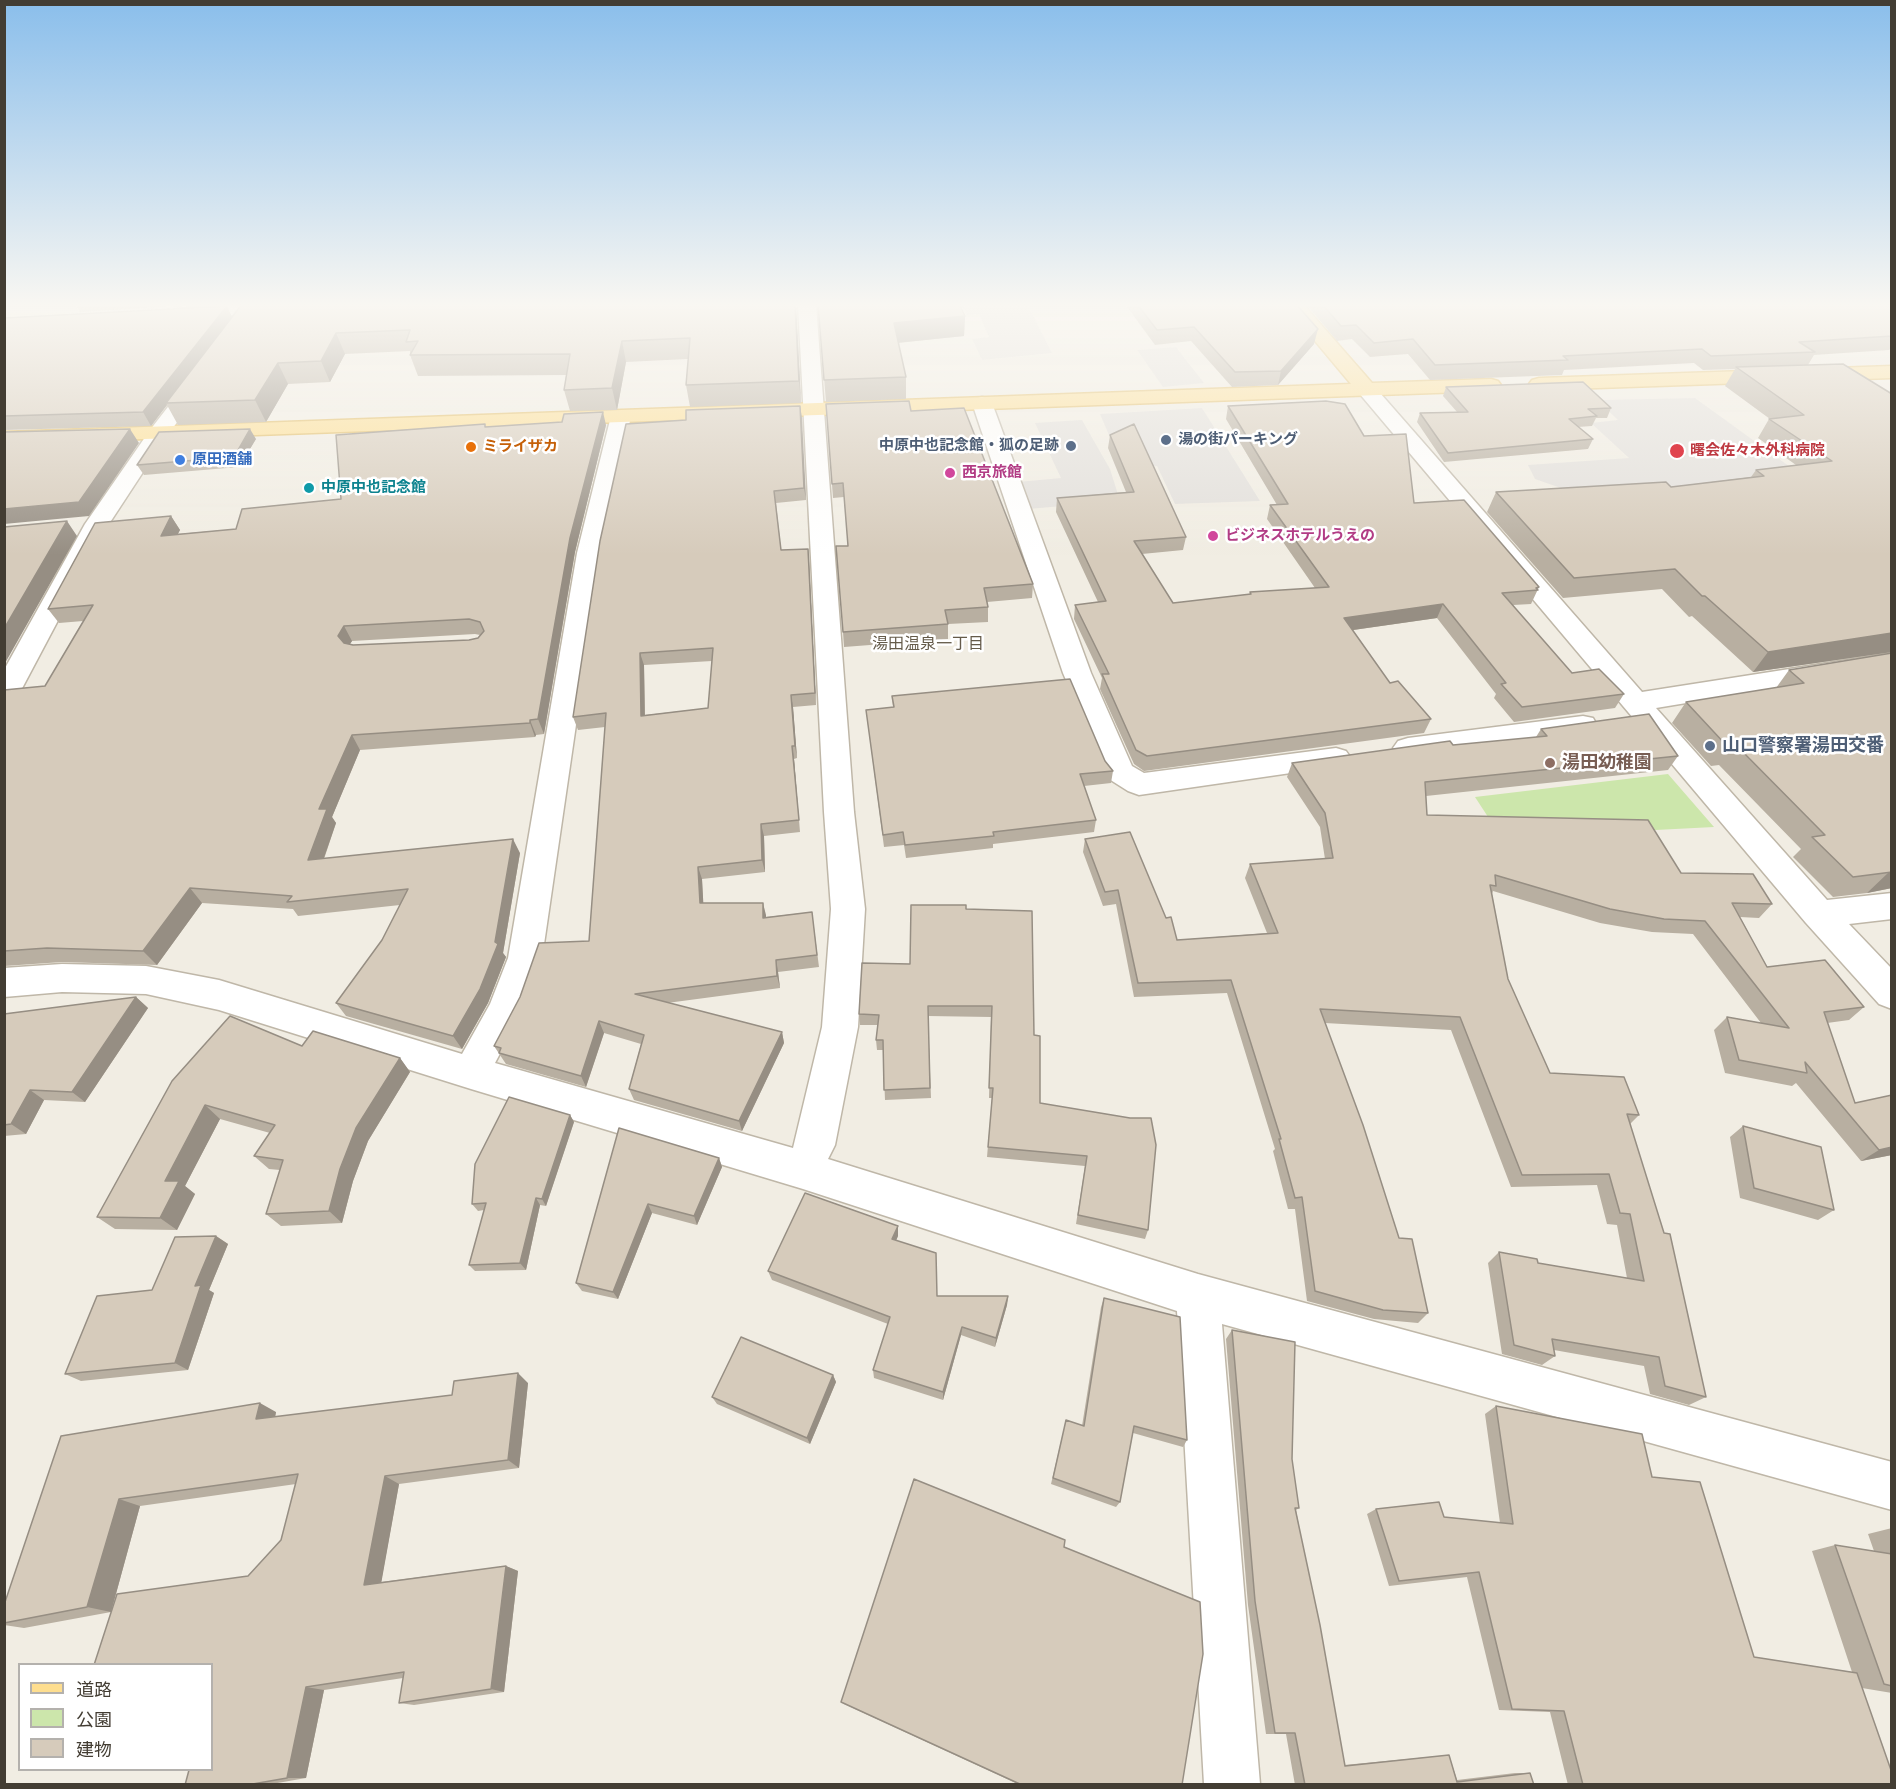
<!DOCTYPE html>
<meta charset="utf-8">
<style>
body{margin:0}
#map{position:relative;width:1896px;height:1789px;overflow:hidden;background:#f1ede3;font-family:"IBM Plex Sans","Noto Sans JP",sans-serif}
canvas{display:block}
.frame{position:absolute;inset:0;border:6px solid #433d33;pointer-events:none}
.legend{position:absolute;left:18px;top:1663px;width:195px;height:108px;box-sizing:border-box;background:#fff;border:2px solid #b4b1ad;margin:0;padding:8px 10px;list-style:none;font-size:18px;color:#433d33}
.legend li{display:flex;align-items:center;gap:12px;height:30px}
.legend b{width:30px;border:2px solid #b4b1ad}
</style>
<div id="map">
<canvas width="1896" height="1789"></canvas>
<div class="frame"></div>
<ul class="legend">
<li><b style="height:8px;background:#fede8f"></b>道路</li>
<li><b style="height:16px;background:#cce6ab"></b>公園</li>
<li><b style="height:16px;background:#d6cbbb"></b>建物</li>
</ul>
</div>
<script>
const context = document.querySelector('canvas').getContext('2d');
context.lineJoin = 'round';
function paint(path, color) { context.fillStyle = color; context.fill(path, 'evenodd'); }
function stroke(path, color, width, dash) { context.strokeStyle = color; context.lineWidth = width; context.lineCap = dash ? 'butt' : 'round'; context.setLineDash(dash || []); context.stroke(path); }
function write(font, color, halo, rows, align = 'center') {
  context.font = font + ' "IBM Plex Sans","Noto Sans JP",sans-serif'; context.lineWidth = 5; context.setLineDash([]); context.textBaseline = 'middle'; context.strokeStyle = halo; context.fillStyle = color; for (const [text, x, y, turn = 0] of rows) {
    context.save(); context.translate(x, y); context.rotate((+turn || 0) * Math.PI / 180); context.textAlign = isNaN(turn) ? turn : align; if (halo) context.strokeText(text, 0, 0); context.fillText(text, 0, 0); context.restore();
  }
}
const green = new Path2D(`
 M1668 774 1714 827 1636 831 1490 820 1475 797Z`);
const parking = new Path2D(`
 M962 304H1027L1052 353 982 360 972 339 989 337 979 314 967 315Z
 M1176 347 1204 383 1163 387 1137 350Z
 M1695 398 1804 477 1581 495 1535 479 1528 465 1629 458 1591 423 1618 420 1597 400Z
 M1202 408 1260 501 1175 504 1157 466 1123 468 1100 414Z
 M1082 420 1110 469 1120 501 1028 509 1018 482 1061 478 1035 423Z`);
const minor = new Path2D(`
 M248 304H353L350 308 344 309 184 318 178 317 175 313 178 309 184 308Z
 M798 304H816L854 812 865 909 858 1027 835 1145 828 1159 1198 1274 1892 1462V1510L1222 1324 1260 1784H1204L1177 1311 803 1189 471 1089 219 1010 146 994 62 992 4 997V968L62 964 146 966 219 980 462 1054 490 1004 508 958 577 553 611 416 614 412H628L631 416 601 553 542 958 524 1008 495 1063 793 1148 822 1027 831 909 824 812Z
 M199 374 206 376 209 380 166 437 109 524 18 696 14 702 4 705V670L85 524 150 430 192 376Z
 M1366 383 1373 385 1642 692 1892 653V669L1656 708 1827 900 1892 893V919L1849 924 1892 969V1009L1879 1004 1806 923 1359 393 1356 389 1359 385Z
 M982 397 989 399 992 403 1091 673 1132 766 1144 773 1336 748 1346 751 1351 758 1346 765 1139 795 1128 791 1109 779 1105 772 1063 673 972 403 975 399Z
 M1583 716 1593 718 1597 725 1593 732 1408 758 1398 755 1393 748 1398 741 1408 738Z`);
const major = new Path2D(`
 M1284 304H1303L1372 383 1491 379 1498 381 1501 385 1498 389 1491 391 4 444V432L1351 384Z
 M1892 366V378L1539 390 1532 388 1529 384 1532 380 1539 378Z`);
const wall = new Path2D(`
 M75 304H208L80 312Z
 M796 304 801 403 690 407 686 385 688 359 626 362 617 410 570 411 564 390 566 375 418 376 410 355V351L345 354 330 382 288 384 266 422 178 425 167 405 151 426 4 430V318L232 317Z
 M818 304 965 316 964 336 898 343 906 377V399L826 402Z
 M1125 304H1296L1314 344 1278 385 1232 387 1191 341 1155 345Z
 M1306 304H1892V348L1889 350 1814 355 1808 365 1892 394V652L1753 672 1692 616 1689 617 1662 589 1563 598 1487 512 1496 492 1671 487 1751 477 1756 470 1796 465 1758 438 1769 419H1770L1725 386 1735 369 1703 370 1694 363 1564 370 1562 375 1430 380 1408 354 1370 357 1352 339 1337 341Z
 M1446 387 1611 408 1607 418H1596L1592 426 1578 427 1593 439 1588 449 1444 462 1417 422 1420 413 1457 412 1443 396Z
 M826 404 911 411 1033 584 1032 598 987 602 988 607V622L948 624V639L844 647 843 632 848 546 844 497 833 498Z
 M800 406 806 500 776 503 781 550 808 549 809 561 816 705 793 707 797 758 794 759 800 832 764 836 765 872 702 879 703 903 766 915V917L812 912 819 967 778 972 780 988 667 1003 782 1032 784 1043 742 1131 634 1100 629 1089 641 1044 604 1033 586 1087 506 1064 494 1046 589 941 605 727 578 730 573 717 686 420ZM712 661 708 708 645 715 644 665Z
 M1228 406 1364 436 1414 503 1539 587 1531 604 1513 605 1572 673 1624 694 1615 708 1514 722 1494 698 1496 694 1437 618 1353 630 1390 683 1431 719 1424 733 1144 771 1134 764 1100 689 1102 678 1074 619 1075 605 1098 602 1056 512 1057 498 1126 492 1108 448 1110 435 1186 537 1183 550 1142 554 1173 603 1249 595 1250 592 1315 588 1267 519 1270 505H1277L1226 419Z
 M606 425 575 552 544 734 536 735 535 737 360 750 332 817 336 823 324 859 520 853 503 953 506 957 488 1003 462 1049 346 1016 336 1003 382 940 400 905 298 916 293 909 202 903 157 965 62 962 4 966V690L45 686 83 621 59 623 48 609 171 516 180 530 177 534 236 529 341 499 486 427ZM475 634 480 635 478 638 469 640 353 645 350 644 352 641Z
 M256 439 239 467 144 475 137 465Z
 M1892 653V888L1867 893 1833 897 1793 857 1801 849 1719 765 1711 766 1672 723 1686 702 1776 688 1789 670Z
 M892 696 1105 761 1113 771 1111 783 1084 786 1096 820 1094 832 993 844V848L906 858 904 845 884 847 866 710 893 707Z
 M1541 729 1678 756 1668 770 1426 796 1427 815 1681 873 1772 904 1759 918 1740 917 1767 967 1864 1007 1849 1020 1827 1023 1855 1103 1892 1155 1861 1161 1796 1083 1792 1086 1725 1073 1714 1030 1727 1017 1761 1023 1693 934 1652 932 1600 923 1493 891 1492 894 1508 979 1550 1073 1639 1115 1630 1124 1706 1397 1689 1405 1650 1394 1644 1366 1554 1350 1555 1356 1542 1365 1502 1354 1488 1263 1499 1252 1538 1263 1627 1278 1617 1225 1607 1224 1597 1185 1511 1187 1451 1030 1325 1023 1399 1238 1428 1313 1418 1323 1374 1319 1307 1301 1295 1209H1288L1273 1151 1275 1149 1227 993 1134 997 1116 904 1103 906 1083 852 1085 839 1166 918 1177 940 1267 933 1245 878 1250 864 1325 859 1320 827 1287 777 1292 763 1536 737Z
 M966 909 1034 1035 1040 1103 1130 1118 1148 1230 1145 1239 1076 1224 1085 1166 987 1157 992 1098H989L991 1017 928 1016 931 1098 885 1100 883 1050H877L876 1040 878 1025H860L859 1014Z
 M136 997 148 1008 85 1102 44 1100 26 1134 4 1136V1014Z
 M302 1046 400 1058 410 1072 368 1141 353 1181 342 1223 281 1226 266 1214 280 1170 269 1169 254 1156 270 1133 220 1119 185 1186 195 1194 177 1230 115 1229 97 1217 172 1081Z
 M570 1115 574 1122 546 1206 540 1205 526 1270 475 1271 469 1265 484 1210 478 1211 472 1204Z
 M1743 1126 1834 1210 1818 1220 1740 1198 1730 1137Z
 M619 1128 719 1158 722 1167 697 1225 652 1213 618 1299 582 1291 576 1283Z
 M216 1236 228 1244 209 1290 214 1293 188 1370 81 1381 65 1374 152 1290Z
 M898 1236 896 1240 937 1296H1008L1007 1305 995 1347 961 1335 943 1400 874 1378 873 1370 888 1324 772 1280 768 1271Z
 M1104 1298 1187 1440 1183 1447 1133 1433 1120 1502 1116 1507 1051 1484 1066 1420 1082 1426 1101 1307Z
 M1232 1330 1292 1459 1299 1508 1296 1510 1344 1765 1449 1755 1457 1780 1515 1773H1530L1534 1785H1295L1286 1734H1266L1248 1605 1226 1339Z
 M833 1375 836 1382 810 1444 717 1404 712 1397Z
 M528 1383 519 1468 399 1484 381 1582 506 1566 518 1571 504 1692 414 1705 399 1703 403 1678 324 1690 306 1778 266 1785H185L248 1576 281 1540 296 1484 140 1506 111 1612 24 1628 4 1625V1605L61 1436 276 1412 275 1417 452 1395Z
 M1496 1406 1652 1477 1754 1657 1852 1672 1812 1551 1835 1545 1874 1551 1868 1534 1892 1528V1693L1862 1688 1892 1785H1568L1550 1712 1499 1710 1467 1577 1389 1586 1367 1514 1376 1509 1500 1523 1485 1414Z
 M1064 1547 1182 1785H1020L844 1704 841 1702Z`);
const shadedWall = new Path2D(`
 M795 304H796L801 403 799 381Z
 M227 306 233 319 166 403 167 405 151 426 143 412Z
 M965 316 964 336 895 343 894 323Z
 M1318 329 1314 344 1278 385 1281 371Z
 M336 333 345 354 330 382 321 361Z
 M622 341 626 362 617 410 612 388Z
 M278 363 288 384 266 422 255 400Z
 M800 406 802 418 806 500 804 488Z
 M603 412 606 425 575 552 544 734 538 719 570 538Z
 M130 429 139 443 89 516 4 524V509Z
 M250 429 256 439 239 467 234 457Z
 M171 516 180 530 170 550 161 536Z
 M67 521 77 536 4 665V629Z
 M808 549 809 561 816 705 815 693Z
 M1443 604 1437 618 1339 632 1344 618Z
 M344 626 352 641 346 650 338 636Z
 M1892 633V652L1753 672 1768 652Z
 M640 653 644 665 645 728 641 716Z
 M791 695 793 707 797 758 795 746Z
 M530 720 536 735 535 737 530 723Z
 M352 735 360 750 332 817 336 823 318 875 308 860 319 809Z
 M792 746 794 759 800 832 799 820Z
 M761 824 764 836 765 872 762 860Z
 M513 839 520 853 503 953 506 957 488 1003 462 1049 453 1036 495 942Z
 M698 867 702 879 704 915 700 903Z
 M1892 872V888L1867 893 1888 873Z
 M190 888 202 903 157 965 143 951Z
 M763 903 766 915V930L763 918Z
 M776 960 778 972 780 988 777 976Z
 M136 997 148 1008 85 1102 72 1092Z
 M599 1021 604 1033 586 1087 581 1076Z
 M782 1032 784 1043 742 1131 739 1121Z
 M400 1058 410 1072 368 1141 353 1181 342 1223 329 1211 340 1169 356 1128Z
 M30 1090 44 1100 26 1134 11 1124Z
 M205 1105 220 1119 185 1186 195 1194 177 1230 160 1218 165 1181Z
 M570 1115 574 1122 546 1206 542 1199Z
 M1892 1147V1155L1861 1161 1879 1150Z
 M719 1158 722 1167 697 1225 694 1216Z
 M536 1198 540 1205 526 1270 520 1263Z
 M648 1204 652 1213 618 1299 613 1292Z
 M898 1226V1236L893 1248 892 1239Z
 M216 1236 228 1244 209 1290 214 1293 188 1370 175 1363 195 1286Z
 M1008 1296 1007 1305 995 1347 996 1338Z
 M962 1327 961 1335 943 1400V1392Z
 M518 1373 528 1383 519 1468 508 1460Z
 M833 1375 836 1382 810 1444 807 1438Z
 M260 1403 276 1412 273 1428 256 1419Z
 M385 1476 399 1484 380 1590 364 1585Z
 M119 1499 140 1506 111 1612 87 1607Z
 M506 1566 518 1571 504 1692 491 1689Z
 M306 1687 324 1690 306 1778H287Z`);
const building = new Path2D(`
 M242 304H795L799 381 686 385 690 338 622 341 612 388 564 390 570 354 410 355 418 341 406 342 410 330 336 333 321 361 278 363 255 400 166 403Z
 M818 304H959L965 316 894 323 906 377 824 380Z
 M1137 304H1296L1318 329 1281 371 1235 372 1194 327 1157 330Z
 M1322 304H1892V336L1799 342 1815 352 1711 356 1702 349 1563 356 1568 360 1435 365 1413 339 1374 343 1356 325 1341 326Z
 M227 306 143 412 4 416V318Z
 M1843 364 1892 394V633L1768 652 1705 596H1702L1675 569 1574 578 1496 492 1666 482 1671 487 1764 476 1756 470 1832 461 1769 419 1804 415 1736 367Z
 M1583 382 1611 408 1588 409 1597 416 1569 419 1593 439 1448 453 1420 413 1468 412 1446 387Z
 M909 401 911 411 964 408 1033 584 984 588 988 607 945 610 948 624 843 632 836 546H848L843 483 832 484 826 404Z
 M1326 401 1345 404 1364 436 1406 434 1414 503 1464 500 1539 587 1536 588 1538 590 1502 593 1572 673 1599 669 1624 694 1522 707 1501 684 1506 683 1443 604 1344 618 1390 683 1398 681 1431 719 1147 756 1136 750 1102 674H1109L1075 605 1106 601 1057 498 1134 492 1110 435 1134 424 1186 537 1134 541 1173 603 1251 594 1250 592 1329 587 1270 505 1288 504 1228 406Z
 M800 406 804 488 774 491 781 550 808 549 815 693 791 695 795 746H792L799 820 761 824 762 860 698 867 700 903H763V918L812 912 817 955 776 960 777 976 635 994 782 1032 739 1121 629 1089 644 1035 599 1021 581 1076 499 1053 501 1048 494 1046 520 997 539 943 589 941 606 713 573 717 600 541 626 424 686 420V410ZM713 648 708 708 641 716 640 653Z
 M603 412 570 538 538 719 530 720V723L352 735 319 809H327L308 860 513 839 495 942 498 944 480 989 453 1036 336 1003 382 940 408 889 287 902 292 896 190 888 143 951 47 948 4 951V690L45 686 93 605 48 609 95 523 171 516 161 536 236 529 242 509 341 499 336 435 485 424V427L562 422 564 414ZM469 619 480 622 484 631 478 638 469 640 353 645 344 643 338 636 344 626Z
 M130 429 79 502 4 509V432Z
 M250 429 234 457 137 465 159 432Z
 M67 521 4 629V527Z
 M1892 653V872L1853 877 1812 837 1825 835 1735 744 1726 745 1686 702 1804 683 1789 670Z
 M1070 679 1105 761 1113 771 1080 774 1096 820 993 832 994 836 905 845 903 832 883 835 866 710 894 707 892 696Z
 M1649 714 1678 756 1425 782 1427 815 1648 820 1681 873 1753 874 1772 904 1732 903 1767 967 1825 960 1864 1007 1824 1012 1855 1103 1892 1095V1147L1879 1150 1805 1062 1807 1073 1739 1060 1727 1017 1789 1028 1705 921 1664 919 1610 909 1495 875 1496 886 1490 885 1508 979 1550 1073 1624 1077 1639 1115 1627 1114 1664 1233 1670 1234 1706 1397 1665 1386 1659 1357 1552 1339 1555 1356 1514 1345 1499 1252 1537 1259 1538 1263 1644 1281 1630 1214 1620 1213 1609 1174 1522 1175 1460 1017 1320 1009 1363 1125 1399 1238 1412 1239 1428 1313 1383 1310 1315 1291 1302 1197 1295 1198 1279 1139H1281L1231 980 1138 983 1118 890 1105 892 1085 839 1130 832 1166 918 1171 917 1177 940 1278 933 1250 864 1333 858 1325 813 1292 763 1450 741 1453 745 1547 736 1541 729Z
 M911 905H966V909L1032 911 1034 1035 1040 1036V1103L1130 1118H1151L1156 1145 1148 1230 1078 1215 1087 1156 988 1147 993 1088H989L992 1006H928L930 1088 884 1090 883 1040H876L879 1015 859 1014 862 963 910 964Z
 M136 997 72 1092 30 1090 11 1124 4 1125V1014Z
 M230 1016 302 1046 313 1031 400 1058 356 1128 340 1169 329 1211 266 1214 283 1160 254 1156 275 1125 205 1105 165 1181H179L160 1218 97 1217 172 1081Z
 M509 1097 570 1115 542 1199 536 1198 520 1263 469 1265 486 1203 472 1204 475 1164Z
 M1743 1126 1821 1147 1834 1210 1754 1188Z
 M619 1128 719 1158 694 1216 648 1204 613 1292 576 1283Z
 M805 1193 898 1226 892 1239 936 1253 937 1296H1008L996 1338 962 1327 943 1392 873 1370 890 1317 768 1271Z
 M216 1236 195 1286 201 1285 175 1363 65 1374 97 1296 152 1290 175 1237Z
 M1104 1298 1180 1317 1187 1440 1134 1426 1120 1502 1053 1478 1066 1420 1084 1426Z
 M1232 1330 1295 1342 1292 1459 1299 1508H1295L1320 1625 1345 1766 1449 1755 1457 1782 1530 1773 1534 1785H1305L1295 1733H1275L1255 1601Z
 M741 1337 833 1375 807 1438 712 1397Z
 M518 1373 508 1460 385 1476 364 1585 506 1566 491 1689 399 1703 404 1672 306 1687 287 1778 247 1785H185L189 1770H212V1665H94L117 1594 248 1576 281 1540 298 1474 119 1499 87 1607 4 1623V1605L61 1436 260 1403 256 1419 452 1395 454 1381Z
 M1496 1406 1642 1434 1652 1477 1700 1482 1754 1657 1857 1673 1892 1773V1785H1583L1564 1711 1512 1709 1479 1572 1399 1581 1376 1509 1439 1502 1444 1517 1513 1524Z
 M914 1479 1065 1540 1064 1547 1200 1602 1203 1654 1182 1785H1022L841 1702Z
 M1835 1545 1892 1554V1686L1884 1684Z`);
const markers = [
 [1166,440,6,"#5c6f8a"],
 [1071,446,6,"#5c6f8a"],
 [471,447,6,"#e8710a"],
 [1677,451,8,"#e0444e"],
 [180,460,6,"#3f7fe0"],
 [950,473,6,"#d1479c"],
 [309,488,6,"#0f9aa8"],
 [1213,536,6,"#d1479c"],
 [1710,746,6,"#5c6f8a"],
 [1550,763,6,"#8d6e63"]
];
const farServicenames = [
 ["湯の街パーキング",1178,440],
 ["中原中也記念館・狐の足跡",1059,446,"right"]
];
const farFoodnames = [
 ["ミライザカ",483,447]
];
const farHealthnames = [
 ["曙会佐々木外科病院",1690,451]
];
const farShopnames = [
 ["原田酒舗",192,460]
];
const farHotelnames = [
 ["西京旅館",962,473],
 ["ビジネスホテルうえの",1225,536]
];
const farCulturenames = [
 ["中原中也記念館",321,488]
];
const farNeighbourhoodnames = [
 ["湯田温泉一丁目",928,644]
];
const serviceNames = [
 ["山口警察署湯田交番",1722,746]
];
const educationNames = [
 ["湯田幼稚園",1562,763]
];
paint(green, '#cce6ab');
paint(parking, '#e2dfdb');
stroke(minor, '#bfb7a8', 3);
stroke(major, '#e2bb60', 3);
paint(minor, '#fff');
paint(major, '#fede8f');
paint(wall, '#b8afa1');
paint(shadedWall, '#968e83');
paint(building, '#d6cbbb');
stroke(building, '#968e83', 1.5);
const sky = context.createLinearGradient(0, 0, 0, 555);
sky.addColorStop(0, '#8abeeb');
sky.addColorStop(0.55, '#f9f7f2');
sky.addColorStop(1, '#f9f7f200');
context.fillStyle = sky;
context.fillRect(0, 0, 1896, 555);
for (const [x, y, r, color] of markers) { const dot = new Path2D(); dot.arc(x, y, r, 0, 2 * Math.PI); context.fillStyle = color; context.fill(dot); stroke(dot, '#fff', 2); }
write('bold 15px', '#4e5e75', '#fff', farServicenames, 'left');
write('bold 15px', '#c56008', '#fff', farFoodnames, 'left');
write('bold 15px', '#be3a42', '#fff', farHealthnames, 'left');
write('bold 15px', '#366cbe', '#fff', farShopnames, 'left');
write('bold 15px', '#b23c85', '#fff', farHotelnames, 'left');
write('bold 15px', '#0d838f', '#fff', farCulturenames, 'left');
write('16px', '#655b4a', '#fff', farNeighbourhoodnames);
write('bold 18px', '#4e5e75', '#fff', serviceNames, 'left');
write('bold 18px', '#785e54', '#fff', educationNames, 'left');
</script>
